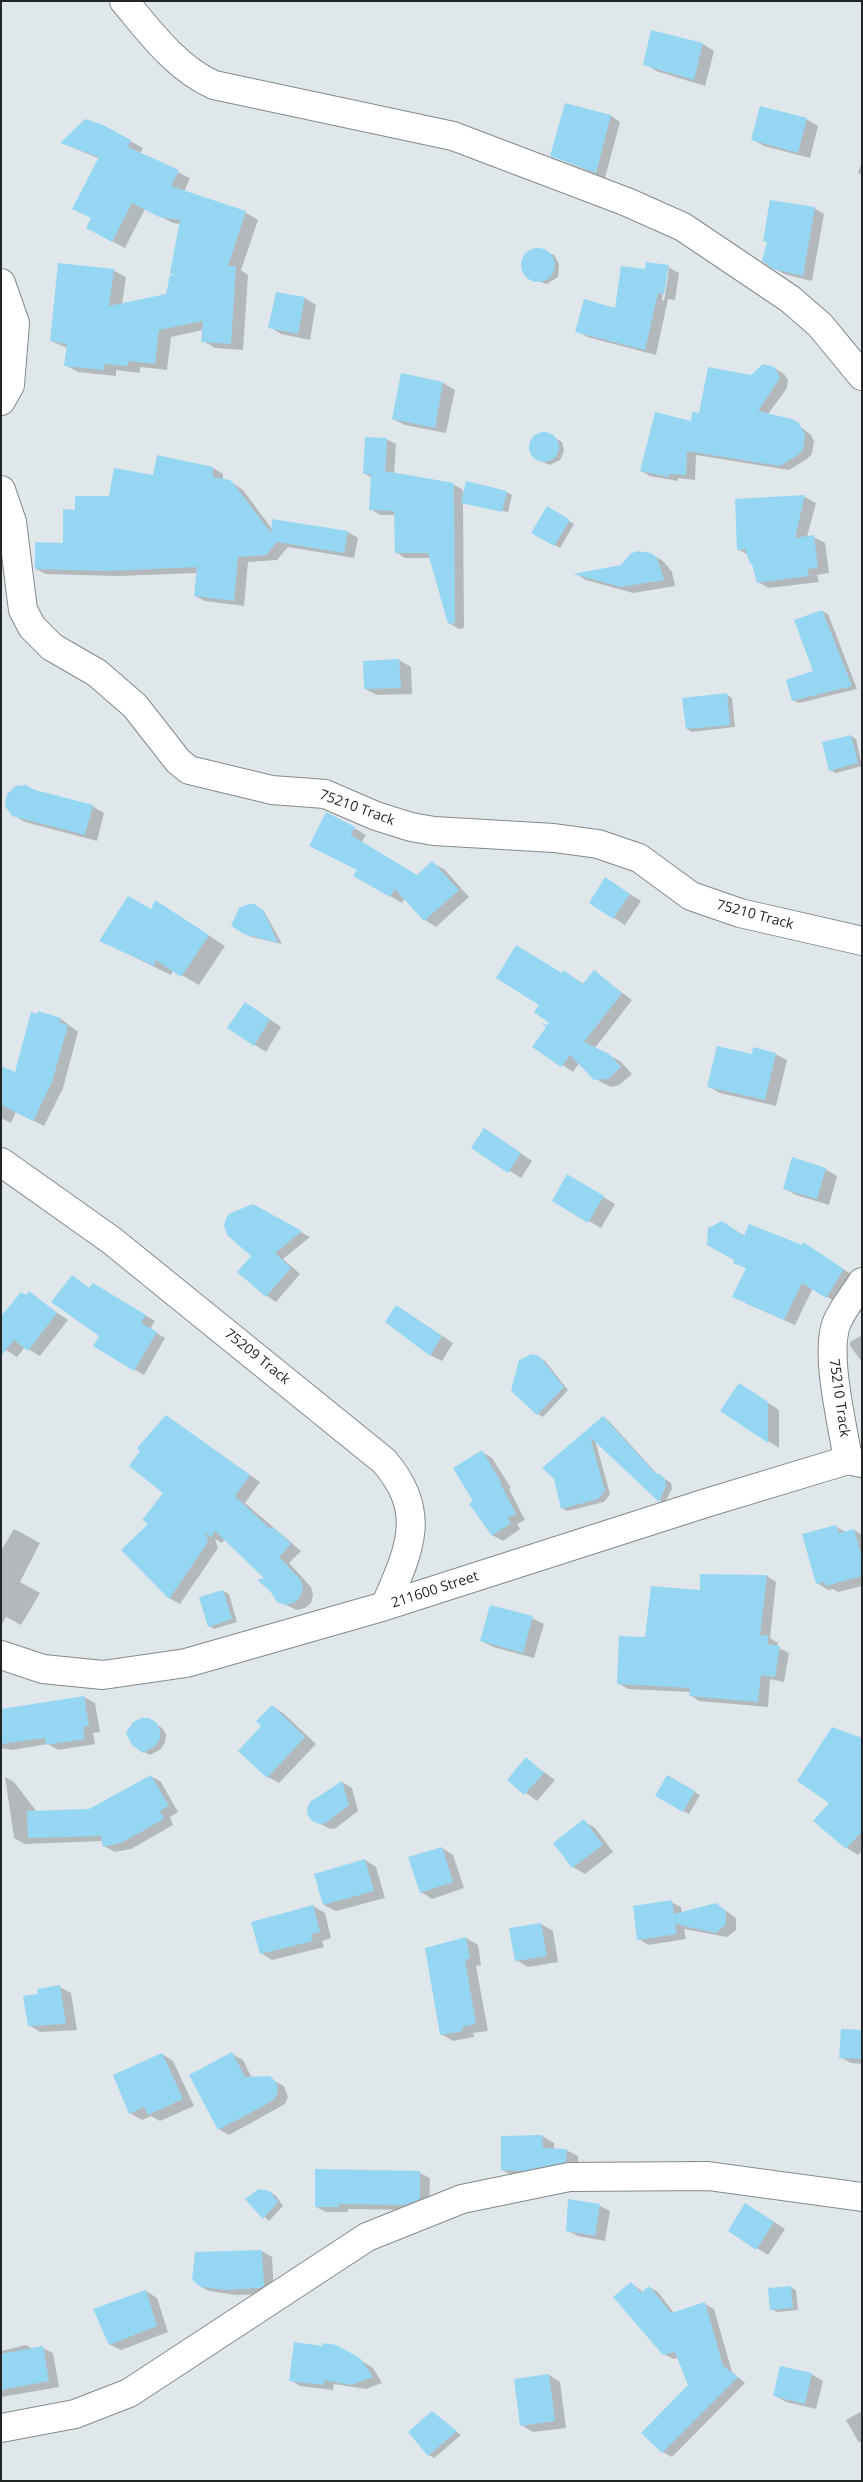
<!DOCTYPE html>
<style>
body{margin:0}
#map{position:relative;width:863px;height:2482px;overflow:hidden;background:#e0e7ea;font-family:"Open Sans",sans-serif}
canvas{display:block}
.frame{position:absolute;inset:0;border:2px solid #222526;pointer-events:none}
</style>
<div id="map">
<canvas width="863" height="2482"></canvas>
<div class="frame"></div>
</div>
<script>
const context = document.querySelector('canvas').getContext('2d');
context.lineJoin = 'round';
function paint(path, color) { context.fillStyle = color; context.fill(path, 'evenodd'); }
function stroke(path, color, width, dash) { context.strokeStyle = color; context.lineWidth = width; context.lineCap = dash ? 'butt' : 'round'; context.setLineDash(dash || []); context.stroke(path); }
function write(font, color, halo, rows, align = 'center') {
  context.font = font + ' "Open Sans",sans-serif'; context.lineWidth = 4.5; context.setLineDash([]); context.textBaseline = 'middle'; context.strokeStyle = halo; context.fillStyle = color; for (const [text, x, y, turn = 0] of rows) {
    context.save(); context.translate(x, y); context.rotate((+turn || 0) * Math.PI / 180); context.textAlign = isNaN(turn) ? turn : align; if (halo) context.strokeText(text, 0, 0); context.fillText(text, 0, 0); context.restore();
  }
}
const shadow = new Path2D(`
 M703 44 714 51 705 86 656 71 645 64Z
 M611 116 620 122 605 178 552 156Z
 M806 119 818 126 810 158 764 146 753 140Z
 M130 141 143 148 140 154 190 178 184 192 246 213 258 220 241 270 248 275 243 350 215 348 203 341V330L171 337 167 370 140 367V373L116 370V376L78 372 65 365 67 348 51 341 113 270 126 277 122 304 167 295 180 278 181 224 173 223 145 209 125 248 100 235 92 218 100 159 62 143Z
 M862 162V175L858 173Z
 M814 208 824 214 812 281 784 274 774 268Z
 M538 249 554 255 559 264 558 277 547 284 531 279 522 266 528 252Z
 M668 267 679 273 675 300 668 299 656 355 587 337 577 331 616 309 646 271ZM667 269H669L664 301 662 300Z
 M305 298 316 305 310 340 281 334 270 327Z
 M774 368 784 374 788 380 787 388 768 414 792 420 811 435 814 441 812 454 807 459 789 470 696 455 695 480 678 478V481L650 476 641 471 700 414 751 376Z
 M402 375 443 383 455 390 446 433 405 425 393 419Z
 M548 434 562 442 564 451 560 460 550 465 536 459 532 453 531 444 534 437Z
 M386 439 396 444 394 474 453 484 463 490V497L506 492 512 495 508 512 463 502 464 628 459 629 449 623 430 558H405L396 552V515H380L371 509 372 478 364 473Z
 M213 468 223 474V480L230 481 243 490 272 529 348 532 358 538 354 558 288 547 277 560 248 562 244 606 205 601 195 596 197 573 118 576 46 574 36 569 64 544 77 511 154 477Z
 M805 497 816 503 807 537H814L825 543 829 573 817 575 819 582 769 588 758 582 754 565 748 555 739 550 737 500Z
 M548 508 574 524 560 548 533 532Z
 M651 554 663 561 672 572 675 586 633 593 586 580 576 574 622 566Z
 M822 611 828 614 857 689 799 703 793 700 814 672Z
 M399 660 411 667 412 694 377 695 365 689Z
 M727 695 732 698 735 727 692 732 687 729Z
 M851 736 856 739 862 766 836 773 830 770Z
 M37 792 92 806 104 813 97 841 25 822 13 815Z
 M354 828 366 835 361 843 418 876 432 863 444 869 469 897 436 927 425 920 405 898 402 903 355 875 358 870 323 852Z
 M617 886 641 901 625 925 590 903Z
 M258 908 264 911 282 944 251 937 233 926Z
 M152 910 172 912 225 946 199 985 173 970 171 975 101 941Z
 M564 972 584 984 594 972 632 1000 595 1048 620 1061 632 1074 619 1085 611 1087 603 1083 591 1076 579 1063 573 1072 534 1046 551 1022Z
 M245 1003 281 1027 266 1052 228 1027Z
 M61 1019 78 1032 63 1088 44 1126 16 1112 11 1123 1 1118V1068L16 1074Z
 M775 1054 787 1060 776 1106 720 1093 709 1087Z
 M496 1136 532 1161 521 1178 473 1148Z
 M825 1169 837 1176 829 1205 796 1195 785 1189Z
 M568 1176 615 1204 601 1228 554 1201Z
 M253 1206 310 1237 283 1259 300 1274 276 1302 267 1296 253 1255Z
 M722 1222 745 1236 814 1250 854 1276 837 1303 813 1288 795 1325 745 1303 747 1269 735 1262Z
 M72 1276 90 1289 93 1284 155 1321 150 1329 165 1338 144 1375 95 1346 101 1336Z
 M29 1293 68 1320 40 1356 25 1347 17 1357 1 1347Z
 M397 1306 453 1343 442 1361 430 1355Z
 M862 1335V1362L850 1346V1342Z
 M539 1357 545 1361 568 1390 543 1417 538 1414Z
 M751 1391 779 1410V1448L722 1411Z
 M166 1416 260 1482 245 1503 301 1551 289 1563 311 1587 313 1595 311 1603 305 1608 297 1610 278 1601 266 1578 225 1539 222 1543 215 1539 218 1548 180 1604 169 1598 150 1524 165 1493Z
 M603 1417 608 1420 657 1474 671 1483 672 1489 664 1504 595 1440 610 1494 604 1502 567 1511 562 1508 555 1478Z
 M482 1452 492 1458 511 1488 509 1489 525 1520 517 1524 520 1529 503 1541 492 1535 474 1502Z
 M836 1527 846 1532 854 1530 862 1535V1586L838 1592 833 1589 828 1590 817 1583Z
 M14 1529 40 1543 20 1582 40 1593 21 1625 6 1617 1 1626V1551Z
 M767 1576 776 1582 770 1638 778 1643 777 1647 789 1653 784 1682 770 1679 768 1707 699 1701 690 1695V1692L628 1689 618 1683 646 1639 701 1592Z
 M223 1591 229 1594 237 1622 214 1629 209 1626Z
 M532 1618 544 1624 534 1658 493 1647 482 1641Z
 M84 1697 95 1703 100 1732 93 1733 95 1744 58 1750 48 1744 12 1750 1 1748V1710Z
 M272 1706 283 1713 316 1744 279 1783 268 1777 263 1726Z
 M149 1720 162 1728 166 1734 165 1742 161 1749 150 1755 144 1752Z
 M862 1725V1851L858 1855 847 1848 815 1821 831 1802 860 1739Z
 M526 1759 555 1780 537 1801 508 1780Z
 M151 1776 161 1782 178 1812 170 1817 173 1825 131 1849 115 1852 104 1846 103 1841 25 1844 14 1838 5 1777 14 1782 37 1812 90 1811Z
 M668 1777 700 1795 689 1814 657 1795Z
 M342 1782 352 1788 358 1811 336 1828 330 1829 313 1820Z
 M584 1821 595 1828 613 1852 585 1874 573 1867Z
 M442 1848 453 1855 464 1888 432 1899 421 1892Z
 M365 1860 376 1867 385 1898 336 1911 324 1905 316 1875Z
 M671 1902 681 1907 682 1913 716 1904 736 1918V1930L727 1937 684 1929 686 1939 648 1945 639 1939Z
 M313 1906 325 1913 331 1938 322 1941 324 1947 272 1960 261 1953Z
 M541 1924 553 1931 558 1962 528 1967 516 1960Z
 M466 1938 478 1945 481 1965 476 1966 488 2031 473 2033 474 2037 453 2041 441 2034Z
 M60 1987 71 1993 77 2030 40 2032 29 2025 40 1995Z
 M862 2031V2064L851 2063 840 2057Z
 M162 2054 173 2061 194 2106 160 2121 151 2116 142 2120 130 2113Z
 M232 2054 243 2060 252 2078 273 2080 284 2086 288 2097 285 2104 229 2135 219 2129Z
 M542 2136 554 2143V2150H566L578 2156V2168L513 2176 502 2170Z
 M316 2170 420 2173 430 2178 429 2204 414 2210 348 2209V2212H326L316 2207Z
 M270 2192 276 2196 283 2206 269 2221 246 2200Z
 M569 2201 600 2206 610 2211 605 2241 578 2236 568 2231Z
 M757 2211 785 2229 768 2255 757 2248Z
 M262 2251 272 2257 274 2292 271 2294 237 2295 209 2291 198 2285 196 2253Z
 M631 2283 643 2292 649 2287 658 2292 674 2313 705 2304 714 2309 732 2372 745 2383 672 2457 663 2452 689 2385 679 2358 673 2359 664 2354Z
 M790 2287 796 2290 798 2310 777 2312 771 2309Z
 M146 2291 157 2298 168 2332 121 2350 109 2344Z
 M26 2345 33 2349 42 2348 53 2353 59 2387 1 2397V2351Z
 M336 2346 373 2368 382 2383 366 2389 334 2384 333 2390 300 2386 291 2380 323 2347Z
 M811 2374 823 2381 816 2409 786 2402 774 2395Z
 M549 2375 560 2382 566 2428 533 2432 521 2425Z
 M862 2411V2443L858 2441 846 2420Z
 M432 2413 461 2435 434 2458 429 2455Z`);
const building = new Path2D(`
 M651 30 703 43 694 80 643 65Z
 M565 103 611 115 596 173 550 156Z
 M760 106 807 118 798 153 751 140Z
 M85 119 101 124 131 140 128 147 179 170 171 186 246 211 228 266H236L231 344 201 342 203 321 159 330 155 364 128 361V366L104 364V370L64 366 67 344 50 341 58 263 114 269 109 306 166 294 170 275 175 276 170 273 180 220 159 217 132 203 112 242 86 228 91 218 72 209 99 157 60 143Z
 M770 200 815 207 803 276 773 269 762 261 767 242 763 241Z
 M521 265a17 17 0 1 1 34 0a17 17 0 1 1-34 0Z
 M646 262 669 265 664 294 658 293 645 350 575 332 584 299 615 308 621 266 645 269Z
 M276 292 305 297 298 334 268 328Z
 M763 364 775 367 780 378 758 411 792 419 799 423 805 435 803 449 798 455 780 466 687 451 686 475 669 474V477L640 471 655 412 691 421 692 412 699 413 708 367 751 375Z
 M401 373 443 382 435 428 392 419Z
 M529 447a15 15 0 1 1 30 0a15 15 0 1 1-30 0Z
 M365 437 387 438 385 471 454 483 455 623 448 624 428 553H395L394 511 369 510 371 474H363Z
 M157 455 213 467V477L230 480 233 483 271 533 272 519 348 531 344 553 277 542 266 555 238 557 234 601 194 596 197 567 107 571 35 569V542L63 543V509L75 510V496H109L114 468 153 475Z
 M466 481 507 491 502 512 461 503Z
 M805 495 795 538 814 535 818 568 807 569 809 576 757 583 752 564H750L745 549 737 550 735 499Z
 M547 506 570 520 554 546 531 533Z
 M637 551 651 553 657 558 664 580 621 587 573 574 621 565 630 554Z
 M822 610 852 686 792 701 786 680 813 671 794 620Z
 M399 659 401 688 364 689 363 661Z
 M727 693 730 725 686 729 682 698Z
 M851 735 858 763 829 771 822 742Z
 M26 785 35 790 93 805 85 835 12 816 5 806 7 794 16 786Z
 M326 812 355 827 351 835 417 875 432 861 459 890 424 921 395 889 390 897 353 876 357 870 309 846Z
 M605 877 630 894 613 919 589 903Z
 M128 896 151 909 155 900 209 935 181 977 156 960 154 966 99 941Z
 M249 904H254L263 910 278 943 244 934 231 926 239 908Z
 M516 945 562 973 563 970 583 984 594 970 622 993 584 1042 609 1054 621 1067 608 1079 594 1080 570 1055 561 1067 532 1047 546 1027 542 1023 547 1025 549 1023 534 1012 539 1005 496 978Z
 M245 1002 270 1019 254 1046 227 1028Z
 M38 1011 61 1018 60 1023 68 1025 52 1082 33 1121 1 1105V1066L15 1072 31 1012 37 1014Z
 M717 1046 752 1054 753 1047 776 1053 765 1100 707 1087Z
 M484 1128 521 1153 508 1173 471 1148Z
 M792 1157 826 1168 817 1199 783 1189Z
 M567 1174 604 1196 588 1223 552 1201Z
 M253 1204 302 1231 275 1253 291 1268 266 1297 237 1272 251 1256 227 1235 224 1226 227 1216 231 1213Z
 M722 1221 744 1236 749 1224 802 1245 803 1242 844 1269 826 1298 802 1283 784 1320 732 1297 746 1268 733 1263 734 1260 707 1245 708 1228Z
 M72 1275 89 1288 93 1283 146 1315 141 1323 157 1332 134 1371 93 1346 99 1336 51 1302Z
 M29 1291 57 1313 28 1351 14 1340 1 1356V1316L21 1292 26 1295Z
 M396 1305 442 1336 430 1356 385 1322Z
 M532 1354 539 1356 564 1387 537 1415 511 1391 519 1360Z
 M739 1383 768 1402V1443L720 1411Z
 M166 1415 250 1475 235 1496 270 1529 273 1527 291 1544 279 1557 301 1580 303 1589 300 1597 294 1603 285 1605 277 1602 270 1591 257 1580 264 1578 215 1531 211 1538 205 1532 208 1542 169 1599 121 1550 148 1524 142 1520 163 1493 129 1466 140 1451 137 1448Z
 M603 1416 655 1473 660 1474 665 1479 666 1486 659 1502 590 1437 605 1491 598 1499 561 1509 554 1479 542 1468Z
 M482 1450 501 1482 500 1483 516 1514 507 1518 511 1523 492 1536 469 1504 473 1501 453 1468Z
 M836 1525 839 1533 854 1529 862 1558V1576L826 1586 825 1582 816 1584 802 1534Z
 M700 1574 767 1575 760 1635 769 1636 767 1644 780 1646 775 1677 761 1675 758 1702 689 1696 690 1688 617 1684 619 1636 645 1637 651 1586 700 1590Z
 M223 1590 232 1619 208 1627 199 1597Z
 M490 1605 533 1616 523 1653 480 1641Z
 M84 1696 89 1726 83 1727 85 1739 46 1745 45 1738 1 1744V1709Z
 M272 1705 305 1737 267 1778 238 1751 261 1726 256 1721Z
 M141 1718H149L157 1723 160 1731V1739L155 1746 143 1753 132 1745 126 1733 133 1722Z
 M832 1727 862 1738V1831L846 1849 813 1821 829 1803 797 1781Z
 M526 1757 544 1773 524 1795 507 1780Z
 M151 1775 169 1806 160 1811 164 1819 121 1843 103 1847 101 1836 28 1838 27 1811 89 1809Z
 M667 1775 695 1791 683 1812 655 1796Z
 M342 1781 349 1805 326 1823 319 1824 312 1821 308 1816 307 1809 310 1802Z
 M584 1819 603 1845 572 1868 553 1843Z
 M442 1847 453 1882 420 1893 408 1857Z
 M365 1859 374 1891 323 1905 314 1874Z
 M672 1900 674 1914 716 1903 726 1911V1924L716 1933 675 1924 677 1934 637 1940 633 1906Z
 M313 1905 320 1932 311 1934 313 1941 260 1954 251 1922Z
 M541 1923 547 1956 515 1961 509 1928Z
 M466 1937 470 1958 465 1960 476 2024 462 2027 463 2031 440 2035 425 1948Z
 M60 1985 66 2024 28 2026 23 1996 38 1994 37 1989Z
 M841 2029 862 2030V2059L839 2058Z
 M232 2052 245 2077 270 2076 277 2083 278 2091 275 2098 267 2104 218 2130 189 2075Z
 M162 2053 183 2099 148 2115 144 2107 129 2114 113 2075Z
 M542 2135 543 2148 567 2149 566 2162 523 2171 501 2170V2136Z
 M315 2169 420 2171V2199L404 2205 339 2204V2207H315Z
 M259 2189 270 2191 278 2202 263 2219 245 2199Z
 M568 2199 600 2204 595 2236 566 2231Z
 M745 2203 774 2222 756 2250 728 2231Z
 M262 2250 264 2286 260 2288 225 2290 201 2287 192 2280 195 2252Z
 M631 2282 641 2293 649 2286 671 2313 705 2302 723 2366 738 2377 662 2453 641 2433 688 2385 675 2352 663 2355 613 2297Z
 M791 2286 793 2308 770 2310 768 2288Z
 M146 2290 157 2326 109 2345 93 2309Z
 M294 2342 322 2346 323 2343 336 2345 360 2358 373 2377 351 2385 324 2380V2385L289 2381Z
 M43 2346 49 2381 1 2390V2354Z
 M780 2366 812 2373 805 2404 773 2396Z
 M549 2374 555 2421 520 2426 514 2379Z
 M432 2411 457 2431 428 2456 408 2432Z`);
const minor = new Path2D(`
 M124 1C150 32 176 68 214 85L453 136 627 202 683 227 790 299 820 325 862 376
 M1 283 15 323 10 385 1 401
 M1 490 12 522 23 610 32 627 52 647 97 673 135 706 178 761 189 770 272 790 325 794 376 816 411 827 434 831 554 838 598 844 639 858 691 896 740 913 862 941
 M1 1162 111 1240 384 1461C428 1512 410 1549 385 1606
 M848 1460C843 1426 824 1353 837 1322 843 1308 854 1295 862 1282
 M1 1655 43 1669 103 1675 186 1663 385 1606 706 1503 848 1460 862 1463
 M1 2428 75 2414 129 2393 367 2237 462 2199 569 2177 708 2176 862 2197`);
const streetNames = [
 ["75210 Track",357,808,20],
 ["75210 Track",755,915,15],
 ["75209 Track",257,1357,39],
 ["75210 Track",839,1398,82],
 ["211600 Street",435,1590,-18]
];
paint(shadow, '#0003');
paint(building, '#95d7f3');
stroke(minor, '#83898c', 30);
stroke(minor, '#fff', 28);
write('14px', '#222526', '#fff', streetNames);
</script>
